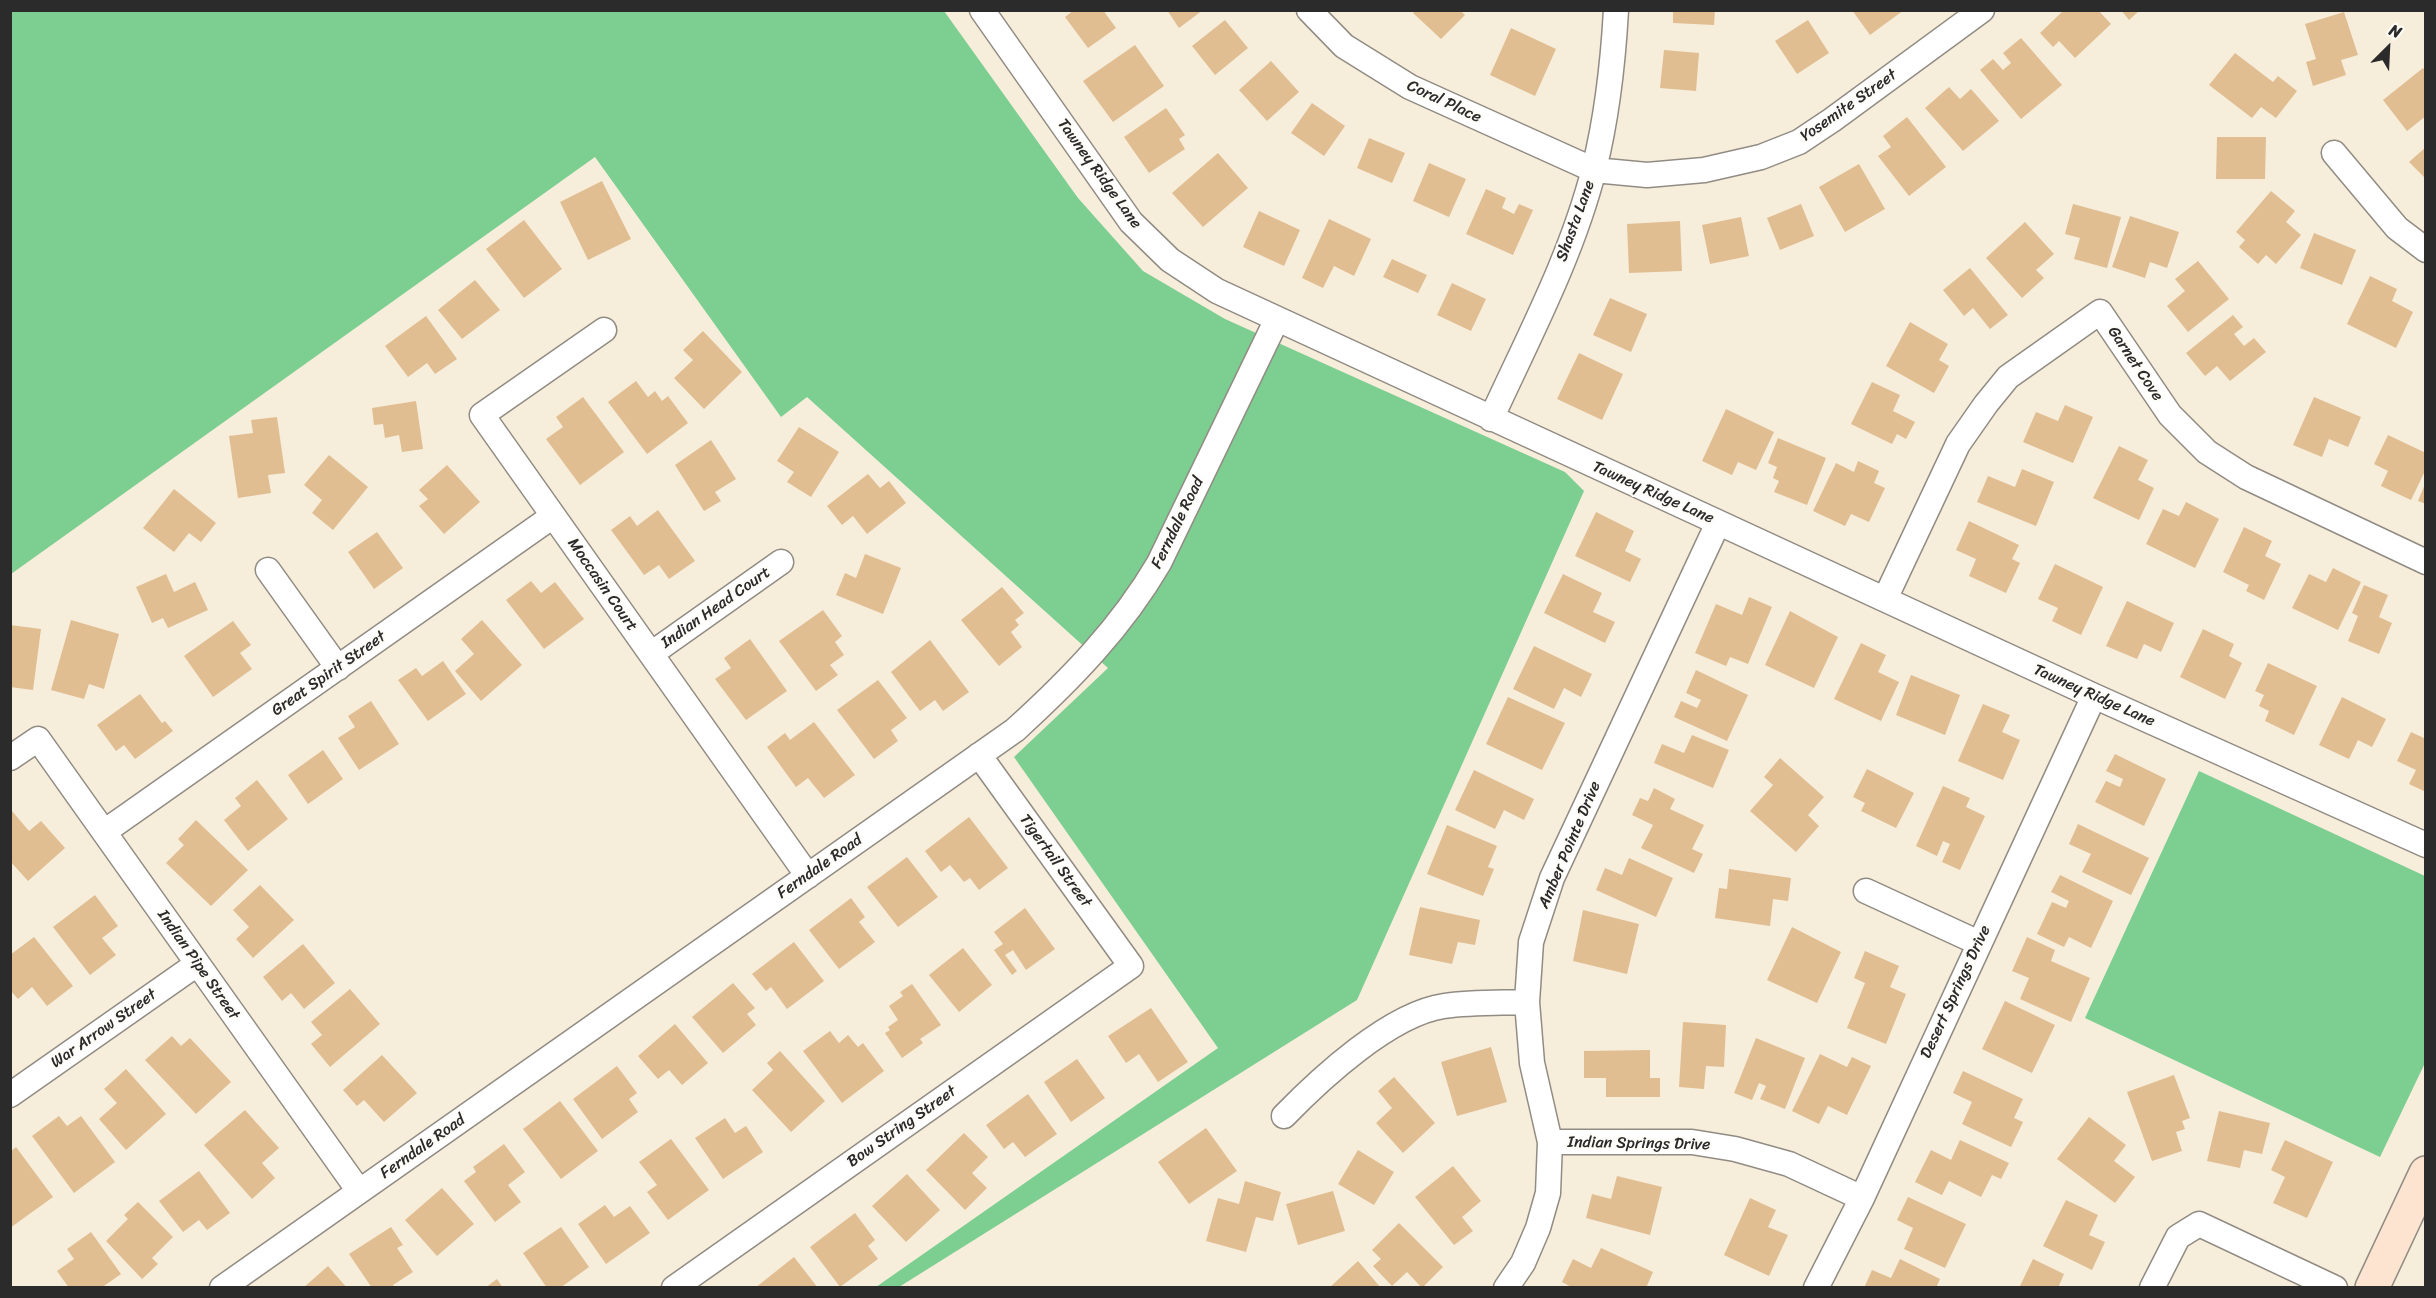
<!DOCTYPE html>
<style>
body{margin:0}
#map{position:relative;width:2436px;height:1298px;overflow:hidden;background:#f7eddb;font-family:Sriracha,sans-serif}
canvas{display:block}
.frame{position:absolute;inset:0;border:12px solid #2b2b2b;pointer-events:none}
.north{position:absolute;left:2358px;top:18px;width:60px;height:60px;-webkit-text-stroke:4px #fdfcf7;paint-order:stroke;rotate:24deg;font-size:16px;font-weight:700;line-height:24px;text-align:center;color:#2b2b2b}
.north::after{content:'';display:block;margin:auto;width:21px;height:27px;background:#2b2b2b;clip-path:polygon(50% 0,100% 100%,50% 72%,0 100%)}
</style>
<div id="map">
<canvas width="2436" height="1298"></canvas>
<div class="frame"></div>
<div class="north">N</div>
</div>
<script>
const context = document.querySelector('canvas').getContext('2d');
context.lineJoin = 'round';
function paint(path, color) { context.fillStyle = color; context.fill(path, 'evenodd'); }
function stroke(path, color, width, dash) { context.strokeStyle = color; context.lineWidth = width; context.lineCap = dash ? 'butt' : 'round'; context.setLineDash(dash || []); context.stroke(path); }
function write(font, color, halo, rows, align = 'center') {
  context.font = font + ' Sriracha,sans-serif'; context.lineWidth = 4.5; context.setLineDash([]); context.textBaseline = 'middle'; context.strokeStyle = halo; context.fillStyle = color; for (const [text, x, y, turn = 0] of rows) {
    context.save(); context.translate(x, y); context.rotate((+turn || 0) * Math.PI / 180); context.textAlign = isNaN(turn) ? turn : align; if (halo) context.strokeText(text, 0, 0); context.fillText(text, 0, 0); context.restore();
  }
}
const green = new Path2D(`
 M11 11H944L1078 198 1143 271 1225 319 1565 472 1584 491 1357 1000 899 1287H876L1218 1048 1014 757 1108 668 807 397 781 417 595 157 11 574Z
 M2199 771 2425 876V1063L2380 1157 2085 1018Z`);
const building = new Path2D(`
 M1074 10H1103L1116 28 1088 48 1065 17Z
 M1167 10H1203L1179 28Z
 M1416 10H1460L1465 15 1441 39 1413 13Z
 M1673 10H1715L1714 25 1673 23Z
 M1852 10H1904L1870 35Z
 M2064 10H2098L2111 24 2075 58 2059 41 2053 47 2040 33Z
 M2121 10H2140L2129 20Z
 M2344 12 2358 55 2341 60 2346 75 2313 86 2306 62 2316 59 2305 24Z
 M1225 20 1248 48 1215 75 1192 46Z
 M1808 20 1829 53 1797 74 1775 41Z
 M1511 28 1556 49 1535 96 1490 75Z
 M2021 38 2062 85 2021 119 1980 70 1993 59 2003 70 2011 63 2003 53Z
 M1135 45 1164 86 1113 122 1083 81Z
 M1664 50 1699 53 1696 91 1660 88Z
 M2235 53 2273 82 2278 76 2297 91 2276 118 2261 107 2252 118 2209 85Z
 M1271 61 1299 92 1267 121 1239 90Z
 M2423 68 2426 71V116L2407 131 2383 100Z
 M1949 87 1960 99 1971 89 1999 121 1963 151 1925 108Z
 M1312 103 1345 126 1324 156 1291 133Z
 M1166 108 1185 135 1179 139 1185 149 1149 173 1124 137Z
 M1907 117 1946 167 1909 196 1878 156 1891 147 1883 136Z
 M2217 137H2266L2265 179H2216Z
 M1369 138 1405 153 1392 183 1357 168Z
 M2426 147V179L2409 162Z
 M1218 153 1248 188 1203 227 1172 193Z
 M1429 163 1466 179 1449 217 1413 201Z
 M1859 164 1885 209 1845 232 1819 187Z
 M602 181 631 239 588 260 560 202Z
 M1486 189 1506 198 1502 208 1514 214 1519 204 1533 210 1513 255 1466 234Z
 M2271 191 2295 211 2286 222 2301 235 2276 264 2266 255 2258 264 2239 247 2245 240 2236 232Z
 M1801 204 1814 236 1780 250 1767 218Z
 M2073 204 2121 217 2107 268 2074 259 2080 238 2065 234Z
 M1259 211 1300 230 1284 266 1243 247Z
 M2130 216 2179 232 2167 268 2150 262 2145 278 2112 267Z
 M1741 217 1749 256 1710 264 1702 225Z
 M1329 219 1371 239 1354 276 1334 266 1323 288 1302 278Z
 M524 220 562 269 524 298 486 249Z
 M1680 221 1682 271 1629 273 1627 224Z
 M2025 222 2054 254 2036 270 2044 278 2022 298 1986 258Z
 M2314 233 2356 250 2342 285 2300 268Z
 M1392 259 1427 275 1418 293 1383 277Z
 M2198 261 2229 299 2188 332 2167 306 2185 291 2175 279Z
 M1970 268 2008 315 1990 329 1973 308 1964 316 1943 290Z
 M2370 276 2397 289 2392 301 2413 312 2396 348 2347 324Z
 M475 280 500 310 462 339 438 310Z
 M1452 283 1486 299 1471 331 1437 315Z
 M1610 298 1647 314 1631 352 1593 335Z
 M2233 315 2243 327 2234 334 2244 346 2254 338 2266 352 2230 381 2217 366 2205 376 2186 353Z
 M426 316 457 359 435 374 427 363 408 377 385 346Z
 M1910 322 1948 344 1939 360 1949 366 1934 393 1886 366Z
 M703 331 742 372 704 409 674 378 693 360 683 350Z
 M1579 353 1623 374 1602 420 1557 399Z
 M636 381 648 397 655 391 662 401 668 396 688 423 647 454 608 402Z
 M1872 382 1900 395 1893 411 1915 422 1906 439 1897 434 1892 444 1851 424Z
 M583 397 624 452 580 485 546 439 563 427 556 417Z
 M2314 397 2361 417 2348 447 2329 439 2322 457 2293 445Z
 M416 401 423 449 402 452 399 435 385 438 383 424 374 425 372 408Z
 M2065 405 2093 417 2073 463 2023 442 2036 412 2058 421Z
 M1726 409 1774 432 1756 470 1738 462 1732 475 1702 461Z
 M277 417 285 473 268 475 271 493 238 498 229 436 253 433 251 420Z
 M799 427 839 452 811 497 787 482 794 472 777 461Z
 M2388 435 2426 453V469L2411 500 2381 486 2388 471 2374 464Z
 M1778 438 1826 458 1807 505 1774 492 1779 481 1773 478 1777 467 1768 463Z
 M711 440 736 479 715 492 721 501 704 511 675 465Z
 M2119 446 2148 460 2138 480 2154 488 2139 520 2093 498Z
 M329 455 368 487 333 530 312 513 322 500 304 485Z
 M1858 461 1879 471 1874 483 1885 488 1869 522 1851 514 1845 526 1813 511 1836 463 1854 472Z
 M447 465 480 502 444 534 419 506 428 499 419 490Z
 M2022 469 2054 482 2036 526 1977 502 1988 476 2015 487Z
 M868 474 880 488 889 481 906 503 867 534 853 516 842 525 827 506Z
 M2425 484H2426V504L2418 501Z
 M174 489 216 523 201 542 189 533 174 552 143 528Z
 M2186 502 2219 519 2195 568 2146 544 2163 509 2179 516Z
 M658 510 695 561 669 579 659 565 644 575 611 530 630 516 637 526Z
 M1596 512 1634 531 1625 551 1641 559 1630 582 1575 556Z
 M1969 521 2019 545 2012 559 2020 563 2006 593 1969 576 1976 559 1956 550Z
 M2244 527 2272 541 2265 556 2281 564 2264 600 2246 591 2249 585 2223 572Z
 M377 532 403 568 374 589 348 552Z
 M865 554 901 568 883 614 836 595 845 573 856 578Z
 M2055 564 2103 587 2081 635 2052 621 2058 608 2038 599Z
 M2333 568 2361 582 2338 630 2292 608 2309 574 2326 582Z
 M166 574 174 592 195 582 208 610 168 628 163 618 152 623 136 587Z
 M1563 574 1602 593 1593 612 1615 622 1605 643 1544 613Z
 M531 581 541 593 555 582 584 619 544 649 506 600Z
 M2364 585 2388 595 2379 617 2392 623 2379 654 2348 641 2358 616 2352 613Z
 M1002 587 1024 613 1015 620 1019 625 1011 632 1022 647 999 666 961 620Z
 M1749 597 1772 607 1748 664 1730 657 1726 666 1695 653 1716 604 1742 615Z
 M2127 601 2174 623 2161 652 2144 644 2137 659 2106 646Z
 M823 610 842 636 835 642 844 655 830 665 838 675 816 691 779 641Z
 M1790 611 1838 637 1814 688 1765 665Z
 M71 620 119 634 104 689 89 684 84 699 51 690Z
 M482 620 522 665 481 701 455 671 474 654 461 639Z
 M233 621 251 645 240 653 252 669 213 697 184 656Z
 M10 625 41 629 33 690 10 687Z
 M2203 629 2234 644 2229 656 2242 663 2225 699 2180 677Z
 M750 639 787 691 746 720 715 679 731 668 724 658Z
 M930 640 969 692 943 711 935 700 920 711 891 672Z
 M1861 643 1886 655 1878 672 1899 682 1881 721 1834 699Z
 M1534 646 1592 674 1581 697 1564 688 1554 709 1513 689Z
 M443 661 466 694 428 721 398 680 416 668 422 676Z
 M2268 663 2317 686 2294 735 2265 721 2269 711 2259 706 2264 695 2255 691Z
 M1696 670 1748 695 1727 741 1674 717 1681 701 1697 708 1701 700 1686 693Z
 M1911 675 1960 695 1945 735 1896 715Z
 M878 680 907 718 891 730 898 741 874 759 837 710Z
 M140 694 162 723 165 721 173 731 135 759 124 745 116 751 97 725Z
 M1508 697 1565 723 1542 770 1486 744Z
 M2342 697 2386 719 2372 747 2358 740 2349 759 2319 745Z
 M371 701 399 744 359 770 338 738 355 727 348 716Z
 M1983 704 2010 715 2002 732 2020 740 2003 780 1958 761Z
 M814 722 855 775 824 798 808 778 796 787 767 747 785 733 790 740Z
 M2411 732 2426 739V792L2409 784 2416 770 2397 761Z
 M1692 735 1729 750 1713 788 1654 763 1662 744 1684 753Z
 M323 750 343 779 308 804 288 775Z
 M2115 754 2166 779 2144 826 2095 802 2106 781 2120 787 2123 779 2106 771Z
 M1780 758 1824 797 1808 815 1819 826 1796 852 1750 811 1773 785 1764 777Z
 M1867 769 1914 793 1896 828 1861 811 1865 803 1853 797Z
 M1474 770 1534 799 1524 820 1504 810 1495 829 1455 810Z
 M257 780 288 819 248 851 224 820 241 806 235 798Z
 M1943 786 1970 798 1966 807 1985 816 1960 870 1942 862 1950 844 1943 841 1937 856 1916 846Z
 M1654 788 1675 799 1670 809 1704 825 1692 849 1703 854 1694 873 1641 848 1653 825 1632 815 1640 798 1648 801Z
 M12 811 29 831 41 821 65 848 28 881 10 861Z
 M969 817 1008 868 979 890 970 878 964 882 950 865 941 872 925 851Z
 M196 820 248 870 211 906 166 863 184 845 178 839Z
 M2078 824 2149 858 2131 895 2082 872 2091 854 2069 844Z
 M1447 825 1497 846 1488 867 1494 869 1483 896 1427 874Z
 M907 857 938 897 898 927 867 887Z
 M1629 858 1673 878 1656 917 1596 890 1605 868 1622 875Z
 M1729 869 1791 878 1788 901 1773 899 1770 926 1715 918 1719 888 1727 889Z
 M2060 875 2113 901 2091 948 2069 937 2064 947 2037 934 2052 902 2066 908 2069 901 2051 892Z
 M260 885 294 920 253 958 236 939 249 927 233 910Z
 M95 895 118 926 102 938 116 955 90 975 53 927Z
 M851 898 865 917 859 922 875 942 839 969 809 930Z
 M1420 907 1480 920 1475 945 1458 942 1452 964 1409 955Z
 M1025 908 1055 949 1026 970 1013 950 1005 955 1017 971 1012 975 994 950 1003 944 994 932Z
 M1583 910 1639 924 1627 974 1573 961Z
 M1792 927 1841 952 1817 1003 1767 980Z
 M34 937 73 986 47 1006 32 987 18 999 10 990V955Z
 M2027 937 2055 950 2051 961 2090 978 2071 1022 2020 999 2029 978 2012 971Z
 M794 942 824 981 787 1009 771 987 766 991 752 974Z
 M303 944 335 983 304 1009 291 993 282 1001 263 977Z
 M963 948 992 985 959 1012 929 975Z
 M1865 951 1899 966 1890 987 1906 994 1886 1044 1847 1028 1865 983 1854 978Z
 M733 983 755 1008 747 1014 756 1025 723 1053 692 1017Z
 M912 984 941 1025 920 1039 923 1043 902 1058 885 1033 890 1030 888 1027 898 1020 889 1006 903 996 900 992Z
 M350 989 380 1024 330 1067 311 1044 322 1035 311 1022Z
 M2005 1001 2055 1025 2032 1073 1982 1049Z
 M1151 1008 1188 1062 1158 1082 1139 1054 1126 1063 1108 1036Z
 M1683 1022 1726 1025 1724 1067 1706 1066 1704 1089 1679 1087Z
 M675 1024 708 1063 682 1085 669 1070 658 1079 638 1056Z
 M830 1031 839 1043 848 1035 858 1047 863 1043 884 1071 842 1103 803 1051Z
 M172 1036 181 1046 190 1038 231 1082 196 1114 145 1060Z
 M1756 1038 1805 1058 1785 1109 1760 1099 1766 1086 1759 1083 1752 1100 1734 1093Z
 M1491 1047 1507 1102 1457 1116 1441 1062Z
 M1650 1050V1078H1660V1097H1606V1078H1584V1051Z
 M780 1051 825 1101 791 1132 752 1090 773 1070 767 1063Z
 M1820 1054 1847 1067 1852 1057 1871 1066 1847 1115 1828 1106 1819 1124 1792 1111Z
 M382 1055 417 1093 384 1122 364 1100 357 1106 343 1090Z
 M1077 1059 1105 1098 1071 1122 1044 1082Z
 M617 1066 637 1093 629 1099 638 1112 602 1139 573 1099Z
 M126 1069 166 1114 126 1150 99 1119 117 1103 104 1089Z
 M1963 1071 2023 1099 2014 1118 2023 1122 2011 1147 1962 1124 1972 1102 1953 1093Z
 M2174 1075 2190 1118 2182 1121 2185 1129 2176 1132 2182 1151 2152 1161 2127 1092Z
 M1394 1077 1435 1123 1403 1153 1376 1123 1392 1108 1378 1091Z
 M1028 1094 1057 1134 1025 1157 1013 1142 1004 1149 986 1125Z
 M560 1101 598 1151 561 1179 523 1129Z
 M245 1110 279 1148 262 1163 275 1178 252 1199 204 1145Z
 M2219 1111 2270 1123 2262 1154 2244 1150 2240 1168 2207 1161Z
 M59 1116 67 1126 81 1116 115 1162 74 1193 32 1136Z
 M2089 1117 2126 1145 2114 1161 2135 1177 2115 1203 2057 1159Z
 M725 1118 735 1133 746 1126 763 1152 723 1179 695 1138Z
 M1206 1128 1237 1171 1189 1204 1158 1162Z
 M964 1133 988 1157 972 1173 987 1188 965 1210 926 1170Z
 M671 1139 709 1190 668 1220 647 1192 657 1185 639 1162Z
 M1960 1140 2009 1163 2001 1179 1992 1175 1981 1197 1949 1181 1942 1195 1915 1182 1931 1150 1951 1160Z
 M2285 1140 2333 1162 2307 1218 2273 1203 2285 1177 2271 1170Z
 M504 1144 525 1172 508 1185 521 1202 495 1222 464 1181 476 1172 473 1167Z
 M16 1147 53 1197 10 1228V1152Z
 M1358 1150 1394 1172 1374 1205 1338 1184Z
 M1453 1166 1481 1201 1462 1217 1473 1231 1454 1245 1415 1197Z
 M199 1171 230 1213 207 1230 199 1220 183 1232 159 1201Z
 M907 1174 940 1210 906 1242 872 1206Z
 M1617 1176 1662 1187 1650 1235 1586 1218 1592 1194 1611 1199Z
 M1245 1181 1281 1192 1273 1221 1256 1217 1246 1252 1206 1241 1218 1198 1239 1204Z
 M442 1188 474 1224 437 1256 405 1220Z
 M1333 1191 1345 1231 1298 1245 1286 1204Z
 M1908 1197 1966 1224 1945 1268 1904 1249 1913 1228 1897 1220Z
 M1750 1198 1776 1210 1768 1227 1788 1235 1769 1276 1724 1255Z
 M2066 1200 2098 1215 2089 1235 2105 1242 2092 1270 2043 1246Z
 M138 1202 173 1237 152 1258 158 1264 142 1279 106 1241 128 1219 124 1215Z
 M605 1205 614 1217 630 1206 650 1233 606 1264 578 1224Z
 M855 1213 875 1240 868 1246 878 1259 840 1287 810 1247Z
 M1399 1223 1443 1267 1422 1288 1407 1272 1392 1286 1373 1266 1381 1259 1372 1250Z
 M391 1227 403 1245 397 1248 413 1272 393 1285 395 1288H372L349 1254Z
 M561 1227 589 1267 560 1288H547L523 1253Z
 M91 1232 121 1274 101 1288H69L57 1271 74 1259 67 1249Z
 M1601 1248 1653 1272 1646 1288H1573L1562 1282 1573 1259 1591 1268Z
 M794 1257 818 1288H755Z
 M1900 1259 1940 1279 1936 1288H1864L1872 1270 1891 1278Z
 M2033 1259 2064 1274 2058 1288H2019Z
 M1358 1261 1381 1288H1329Z
 M328 1266 347 1288H303Z
 M497 1279 503 1288H485Z`);
const minor = new Path2D(`
 M982 10 1131 222 1170 260 1217 291 2094 696 2426 845
 M1309 10 1344 46 1410 87 1594 170 1647 175 1704 170 1761 157 1799 142 1832 120 1982 10
 M2334 153 2397 228 2426 250
 M604 330 482 415 808 876
 M1491 419C1528 338 1572 256 1594 169 1607 117 1613 64 1616 10
 M268 570 338 668
 M1885 599 1958 444 1986 404 2008 377 2100 312 2170 415 2207 452 2246 477 2426 562
 M651 654 781 562
 M10 758 38 739 359 1191
 M104 832 553 516
 M1866 891 1979 943
 M10 1095 197 964
 M1284 1116C1321 1078 1390 1014 1444 1006 1471 1002 1500 1003 1527 1002
 M1550 1142H1692L1735 1149 1789 1164 1862 1198
 M222 1288 1015 730C1070 680 1121 628 1159 563L1277 319
 M674 1288 1131 966 979 755
 M1506 1288 1523 1263 1538 1228 1548 1193 1550 1142 1532 1063 1527 1002 1531 942 1552 878 1718 523
 M1816 1288 1862 1198 2094 696
 M2152 1288 2178 1237 2199 1224 2335 1288`);
const secondary = new Path2D(`
 M2372 1288 2426 1173`);
const streetNames = [
 ["Coral Place",1444,102,25],
 ["Yosemite Street",1849,106,-35],
 ["Tawney Ridge Lane",1099,174,54],
 ["Shasta Lane",1576,221,-70],
 ["Garnet Cove",2135,364,56],
 ["Tawney Ridge Lane",1653,493,24],
 ["Ferndale Road",1178,523,-64],
 ["Moccasin Court",602,585,55],
 ["Indian Head Court",716,608,-35],
 ["Great Spirit Street",329,674,-35],
 ["Tawney Ridge Lane",2094,696,24],
 ["Amber Pointe Drive",1570,845,-67],
 ["Tigertail Street",1055,861,54],
 ["Ferndale Road",820,867,-35],
 ["Indian Pipe Street",198,965,55],
 ["Desert Springs Drive",1956,992,-65],
 ["War Arrow Street",104,1029,-35],
 ["Bow String Street",902,1127,-35],
 ["Indian Springs Drive",1639,1144,1],
 ["Ferndale Road",423,1147,-35]
];
paint(green, '#7cce91');
paint(building, '#e0be92');
stroke(minor, '#918c83', 27);
stroke(secondary, '#918c83', 36);
stroke(minor, '#fff', 24);
stroke(secondary, '#fde4d1', 33);
write('16px', '#2b2b2b', '#fdfcf7', streetNames);
</script>
